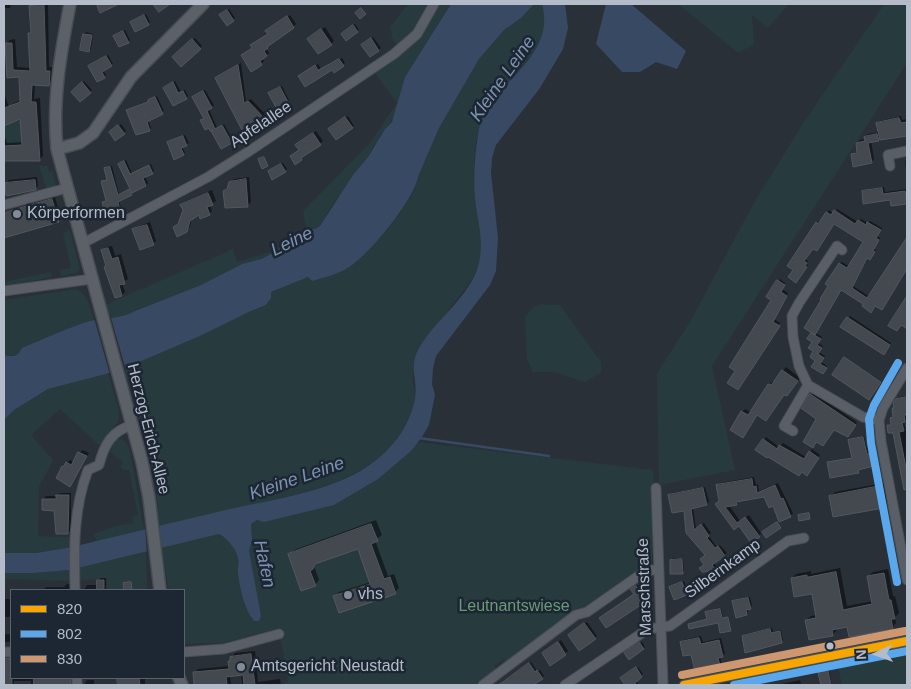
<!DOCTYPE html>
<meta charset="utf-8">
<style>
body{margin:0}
#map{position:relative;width:911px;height:689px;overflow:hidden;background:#2a3038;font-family:Helvetica,sans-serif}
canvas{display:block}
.frame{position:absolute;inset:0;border:5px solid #b4bcc9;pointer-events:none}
.legend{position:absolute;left:10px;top:589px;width:175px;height:90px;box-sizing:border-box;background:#1d2633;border:1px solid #59626f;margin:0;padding:6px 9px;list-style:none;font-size:15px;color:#b4bcc9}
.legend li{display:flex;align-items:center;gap:10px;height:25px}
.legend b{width:25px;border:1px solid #59626f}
.north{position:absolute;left:851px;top:629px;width:50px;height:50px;-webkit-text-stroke:4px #1d2633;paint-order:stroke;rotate:267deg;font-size:14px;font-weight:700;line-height:20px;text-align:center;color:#b4bcc9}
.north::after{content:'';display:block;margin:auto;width:18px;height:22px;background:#b4bcc9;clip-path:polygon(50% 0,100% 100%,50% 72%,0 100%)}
</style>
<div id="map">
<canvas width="911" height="689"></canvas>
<div class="frame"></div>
<ul class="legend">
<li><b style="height:6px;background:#f7a600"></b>820</li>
<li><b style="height:6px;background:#5aa8eb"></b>802</li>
<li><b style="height:6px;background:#cd976f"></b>830</li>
</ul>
<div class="north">N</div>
</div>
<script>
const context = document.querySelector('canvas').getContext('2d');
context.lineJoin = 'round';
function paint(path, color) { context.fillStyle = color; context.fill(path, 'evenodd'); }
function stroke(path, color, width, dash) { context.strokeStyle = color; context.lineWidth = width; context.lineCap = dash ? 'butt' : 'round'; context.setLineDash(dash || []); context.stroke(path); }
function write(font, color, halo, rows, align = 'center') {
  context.font = font + ' Helvetica,sans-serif'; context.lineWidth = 5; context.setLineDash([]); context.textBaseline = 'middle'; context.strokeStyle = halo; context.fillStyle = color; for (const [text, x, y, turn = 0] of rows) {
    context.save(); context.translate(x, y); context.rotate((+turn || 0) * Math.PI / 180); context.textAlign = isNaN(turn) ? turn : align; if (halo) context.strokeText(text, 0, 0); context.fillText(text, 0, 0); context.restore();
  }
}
const green = new Path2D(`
 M408 4H451L405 77 394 118 379 137V142L375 143 368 157 334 203 320 226 315 229 261 259 242 264 201 285 135 311 125 317H108L105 305 233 249 237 262 273 251 306 228 303 211 370 143 397 103 375 73 388 65 401 52 392 38 390 27Z
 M534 4H542C557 57 494 82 481 123 473 147 473 173 475 198 477 218 483 239 480 258 475 283 458 295 445 315 437 328 431 342 424 356 420 361 414 369 413 376 412 383 416 391 415 398 413 409 407 424 401 433 369 486 284 497 229 510 206 515 183 521 159 527L155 475 143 425 124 368 200 336 251 311 266 305 271 298V292C283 288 297 279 310 277 320 276 329 277 339 272 364 260 414 205 418 177L439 128 479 59 504 30 521 18Z
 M678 4H789L768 28 752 15 754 44 738 53Z
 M884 4H907V63L712 366 735 470 659 485 657 373 690 322 751 208 802 125Z
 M15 121H20L22 145 4 146V126Z
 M39 166H47L49 172 52 171 57 188 47 191Z
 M70 230 80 269 76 273 61 276 60 270 71 268 63 233Z
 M51 272 52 277 4 286V282Z
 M76 289C89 296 90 306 94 320L16 356 4 355V300Z
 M541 304 560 305 601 362V373L584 382 555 372H533L527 359 525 317 533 307Z
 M108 373 118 407 119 420 100 446 60 409 31 435 53 460 39 487 38 536 72 537V547L36 553H4V420L14 410 48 389Z
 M116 439C126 438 128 445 130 452L144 529 97 541 93 534 113 527 133 523 132 517 138 515 129 470H123L120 466 123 462 110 452Z
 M418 442 653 470 654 488 652 565 507 662 504 659 494 666 497 671 477 685H281L288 682 279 628 223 643 184 644V590H169L161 548 219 534 232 544 236 553 252 540 250 524 255 521 260 520 401 460Z
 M146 552 147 590H107V579L72 581 4 579V573H34L70 570Z
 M907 651V685H842L837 663Z`);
const water = new Path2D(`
 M451 4H534L521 18 504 30 479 59 439 128 418 177C414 200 371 252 352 265 340 274 326 277 312 281L308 277 271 292V298L266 305 251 311 200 336 132 365 106 374 48 389 14 410 4 420V355C13 357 18 357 22 348 44 339 67 328 90 321 106 317 122 319 135 311L201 285 242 264 261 259 273 253 307 230 315 229 320 226 353 175 368 157 385 129 392 122 405 77Z
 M542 4H565L568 28 563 49 540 88 496 145 492 158 491 173 498 238 496 271 490 285 436 356 433 368 432 384 435 395 429 425 422 437 411 451 378 479 334 505 264 522 257 520 251 524 252 540 249 551 261 616 259 621H254C244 609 240 588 238 573 237 568 240 562 238 558 236 549 227 538 219 534L70 570 34 573H4V553H36L72 547C125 534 178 521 230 509 272 500 330 491 365 468 379 459 392 447 401 433 407 424 413 410 415 398 418 381 409 368 418 350 435 318 475 295 480 257 483 238 477 218 475 199 473 175 475 152 479 129 489 83 557 60 542 4Z
 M606 4H631L686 51 677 69 656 62 640 72H622L596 44Z`);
const pier = new Path2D(`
 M110 314 126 370 110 375 94 318Z
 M159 524 162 551 147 555 145 527Z`);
const shadow = new Path2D(`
 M4 4H17H11L10 8H4Z
 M33 4H48L49 67H53L52 81 48 84H35L34 99 40 98 43 156 39 160H4V134L7 143 23 142 22 117 4 125V93L9 107 14 103 21 100 20 76 8 77 6 43 10 40 15 39 17 67 31 68 30 7Z
 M229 9 235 18 227 24 222 13Z
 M146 14 150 22 148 24 134 21Z
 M290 15 296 24 269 44 266 48 269 53 262 58 264 61 261 64 242 55 269 34V29Z
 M355 24 359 30 357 31 344 32Z
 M325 27 334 41 331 44 312 36Z
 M125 30 130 40 128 42 117 34Z
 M86 32 93 34 91 49 89 51 84 34Z
 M373 37 381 48 370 56 365 43Z
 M195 38 202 46 181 66 174 58Z
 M108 55 113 64 103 70 106 75 104 77 89 66Z
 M342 58 345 63 334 71 332 68 301 75 318 64 321 69 333 61 334 63Z
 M241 63 246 101 251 99 269 118 254 126 252 130 216 78Z
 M84 81 92 90 80 100 73 92Z
 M175 81 181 92 185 90 188 96 186 98 164 88Z
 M282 86 289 100 287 101 272 92Z
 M205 90 214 105 209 109 217 128 224 124 233 140 231 142 212 131 216 127 211 129 202 120 205 118 196 95Z
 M157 96 164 111 148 120 151 128 149 130 129 109 150 101Z
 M348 116 354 126 352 127H331Z
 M901 116 902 120 907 119V133L871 141 874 159 871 162 852 155 858 151 857 144 860 140 866 139 865 137 868 134 879 132 878 123 880 121Z
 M121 124 126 131 116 139 112 130Z
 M316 131 323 141 303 155 304 156 296 163 300 150V142Z
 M185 135 189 143 182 146 185 153 183 154 168 143Z
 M907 159V177L905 161Z
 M126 160 132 173 151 164 154 171 145 176 148 183 146 185 132 191 131 194 119 200 122 212 120 213 103 203 107 200 102 182 108 179 106 169 112 166 119 194 131 188 119 164Z
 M283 163 287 169 285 171 271 170Z
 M37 177 38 186 35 189 6 183 9 180Z
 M249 177 251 202 248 205 224 192 234 179Z
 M884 187 885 192 907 189V204L892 205 891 199 863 192 865 190Z
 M212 190 216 201 210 205 212 211 209 214 199 213 192 218 190 227 186 231 174 227 179 223 184 210 182 205 185 202Z
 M55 197 61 218 58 221 4 237V212Z
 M837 209 858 222 861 219 868 223 870 221 882 228 877 236 880 238 874 248 876 250 872 256 868 257 853 286 870 297 907 240V270L884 307 865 304 841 289 816 333 822 337 818 343 823 346 819 352 825 356 821 362 827 366 824 371 817 360 812 333 840 263 842 262 850 267 864 242 834 223 805 259 808 261 806 264 808 265 798 279 794 269 789 266 817 223 819 221 821 222 829 210 834 214Z
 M150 222 156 241 153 244 134 230 137 227Z
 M112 246 115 256 121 254 128 279 122 283 125 292 122 295 115 297 102 250 106 247Z
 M780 279 785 283 782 289 788 293 774 319 780 323 739 386Z
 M850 316 891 343 885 352 842 327Z
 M845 358 881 381 869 398 834 375Z
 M786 367 800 378 790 391 785 393 769 417 766 420 757 414 746 433 742 412 745 409 751 412 769 385 773 381 774 382Z
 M813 393 857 422 848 436 834 428 817 440 818 419 811 395Z
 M907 396V418L904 422 907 436V482H903L894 431 888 426 892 424 891 418 893 416V409L897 400 899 397Z
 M864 436 868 453 873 452 875 464 874 465 829 463 853 457 849 441Z
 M766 437 779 447 783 443 806 457 812 449 820 455 810 472 757 449Z
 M82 450 89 453 70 485 63 467 70 460 74 462Z
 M754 477 756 485 758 484 759 491 778 483 793 513 790 516 765 496 740 500 736 504 729 505 740 521 749 515 761 533 759 536 740 524 735 528 720 501 717 486 720 483Z
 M884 483 888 502 883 507 831 496 835 492Z
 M705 487 709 502 707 504 693 507 696 529 704 523 711 533 708 535 717 547 720 545 727 553 714 563 718 568 716 570 706 564V555L688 532 685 509 670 495 672 493Z
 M60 493H71V530L68 533 55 509 43 499 46 496H57Z
 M376 520 382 535 375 540 388 576 394 574 399 588 395 592 335 597 339 592 371 582 359 547 318 562 314 566 319 580 315 585 289 555 294 550Z
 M673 558H683L684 571 682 572 671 560Z
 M840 568 847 606 873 601 868 576 873 572 888 569 893 596H895L899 613 895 617 896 623 892 628 848 625 837 627V630L833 634 810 639 806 620 811 616 817 615 813 592 792 578 796 574 811 571V574Z
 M101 578H106V590H84L87 585H98V580Z
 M684 581 688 592 686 594 671 587Z
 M67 584 71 585V590H43L46 587H64Z
 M638 585 648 598 646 600 634 588Z
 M750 597 752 606 748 609V612L746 614 734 602Z
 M4 599H11V617H4Z
 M721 609 723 618 729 617 731 630 719 621 689 624 708 618V611Z
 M587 622 597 636 595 638 571 633Z
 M772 628 773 632 781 630 783 640 781 642 743 636 745 634Z
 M4 634H11V642H4Z
 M701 636 703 642 721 638 725 654 720 656 722 666 720 669 692 653 681 642 684 640Z
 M561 640 568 651 551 664 543 653Z
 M642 642 645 647 643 649 627 651Z
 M255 651 258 682 280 679 281 685H242L241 674 230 675 231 685H195L194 673 198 669 230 666 229 662 235 653Z
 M4 656H11V678H73L75 685H31V681H14V685H4Z
 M531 662 537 671 540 670 544 676 542 678 531 685 528 683 524 685H499Z
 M638 667 643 674 636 680 639 685H627L622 678Z
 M829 670 832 685H822L820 673Z
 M117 678H145V685H117Z
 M87 680H94V685H84Z
 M800 680 801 685H777Z`);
const stream = new Path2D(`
 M419 438 549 456`);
const building = new Path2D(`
 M101 4H119L100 13 97 6Z
 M153 4H170L159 12Z
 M44 5 46 71H50L49 86 32 85 31 102H36L40 161H4V146L22 145 20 119 4 126V108L20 102 19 77 7 78 5 43H12L13 70 30 71 28 33H31L29 6Z
 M361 8 366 14 360 19 355 13Z
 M227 10 234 21 227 26 219 15Z
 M144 15 149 25 135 32 130 22Z
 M287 16 294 28 267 47 268 48 264 51 267 56 260 61 262 65 251 72 241 55 252 48 250 45 268 34 265 31Z
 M353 25 358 32 346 41 341 34Z
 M321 29 332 45 318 54 307 39Z
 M123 31 129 43 119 47 113 36Z
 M83 34 92 35 89 52 80 50Z
 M371 38 379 51 370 57 361 45Z
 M192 39 201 49 181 67 172 57Z
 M106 56 112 66 102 72 105 78 97 82 88 66Z
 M339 59 344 66 334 73 332 70 305 87 298 76 315 65 318 70Z
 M238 65 244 103 248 101 267 121 252 129 253 131 245 136 215 78Z
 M82 82 91 93 80 102 71 92Z
 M173 82 178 93 183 91 187 99 173 106 163 88Z
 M280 87 288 102 277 109 268 93Z
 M203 91 212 108 207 111 215 129 222 125 232 143 221 149 211 131 213 130 210 131 209 128 205 130 200 120 204 119 192 97Z
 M155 97 163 114 147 122 150 131 136 135 126 110 148 102V100Z
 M345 117 353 128 336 140 328 129Z
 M899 118 901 123 907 122V136L880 140 876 123Z
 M118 125 125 134 115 141 109 132Z
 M313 133 321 145 301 158 302 160 295 165 290 156 299 150 295 145Z
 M877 134 879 141 868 143 872 163 853 167 851 154 857 153 856 143 865 141 864 137Z
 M183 136 187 146 181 148 184 155 174 160 167 142Z
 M264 157 268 166 262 169 258 159Z
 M124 161 130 174 149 165 153 174 143 178 146 186 132 193 118 164Z
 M281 164 286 172 272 180 268 171Z
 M110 167 118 195 129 189 132 195 118 202 121 215 106 218 102 202 106 201 101 181 107 180 104 168Z
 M246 179 248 207 225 208 223 191 227 189 229 182Z
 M35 180 36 190 6 196 5 183Z
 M882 188 883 194 905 191 907 204 891 206 890 200 863 204 862 191Z
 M208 193 213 205 207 207 210 215 200 219 199 215 190 221 187 232 177 237 173 227 178 224 183 210 180 205Z
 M52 199 59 222 4 238V213Z
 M834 210 855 224 858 220 866 225 867 222 881 230 876 238 879 240 873 251 875 252 870 260 867 258 852 288 867 298 907 237V269L882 310 875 306 871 313 862 306 863 304 841 290 815 335 804 328 821 300 820 299 828 286 825 284 839 263 847 268 863 242 834 224 817 251 813 249 804 261 807 263 805 266 807 267 796 283 788 277 793 270 787 266 816 222 818 224 826 212 831 215Z
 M147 225 154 245 140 250 132 229Z
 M108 248 112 259 118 257 125 284 119 285 122 296 115 298 104 267 106 266 101 250Z
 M777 280 785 285 781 292 787 296 773 322 780 326 738 390 727 383 735 371 729 367 771 300 766 297Z
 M907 296V329L901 325 897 331 888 326Z
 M847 317 890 345 884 355 840 327Z
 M811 333 821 339 817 345 822 348 818 354 824 358 820 364 827 368 823 374 811 367 815 361 810 357 813 351 808 348 812 342 807 339Z
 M844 357 881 382 869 400 832 375Z
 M782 370 798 381 787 396 784 395 766 421 757 415 743 438 730 430 741 411 748 415 768 384 771 385Z
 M810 394 856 425 848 437 834 430 823 446 816 442 813 448 803 442 816 419 801 408Z
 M907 397V406H906L907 415H904L905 422 902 423 904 431 899 432 907 473V489L904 490 893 433H888L887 425H891L890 418 893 417 892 408H894L893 403 896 399Z
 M863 437 867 454 872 453 874 466 858 470 859 473 830 478 827 462 852 458 848 440Z
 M763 439 777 449 779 445 804 459 809 451 819 458 807 476 802 472 799 476 768 457 767 458 755 450Z
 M78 452 87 456 70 487 56 478 62 466 63 467 66 462 71 465Z
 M752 479 753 487 756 486 757 493 775 485 781 499 783 498 791 517 779 522 773 506 769 508 764 497 736 502 737 505 725 507 737 523 745 517 760 537 751 543 739 526 734 530 715 504 719 501 716 485Z
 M880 486 884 508 833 517 829 496Z
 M703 488 707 505 691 509 694 530 701 524 709 536 707 538 715 548 718 546 725 556 712 565 717 571 702 572 699 568 704 565 700 559 705 555 686 533 684 511 672 513 668 495Z
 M56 495H69L68 534H56L54 511 42 510V499H56Z
 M809 513 810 519 799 521 798 515Z
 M777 522 781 528 766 538 762 532Z
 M371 524 378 541 371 544 384 579 390 577 396 594 339 613 333 596 370 584 358 549 315 564 313 569 310 571 316 586 301 591 288 554Z
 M682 559 683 574H670V560Z
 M836 572 843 610 872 604 867 576 884 573 889 600H891L895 619H891L893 629 849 637 847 627 832 630 833 636 809 640 805 620 816 618 812 594 794 597 791 578 807 575V577Z
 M97 580H104V590H97Z
 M131 582 132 589 124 590 123 583Z
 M682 582 687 595 674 600 669 587Z
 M636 586 647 601 606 628 599 618 634 594 630 589Z
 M748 598 751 609 746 610 747 615 736 618 732 601Z
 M720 609 722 618 728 617 731 631 720 633 718 623 689 629 688 624 707 619 705 612Z
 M584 623 596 639 579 651 568 635Z
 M770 629 771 633 780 631 782 643 745 653 742 636Z
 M699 638 701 644 719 640 723 657 718 658 721 670 696 675 691 655 683 656 680 642Z
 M558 642 566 655 550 666 542 653Z
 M639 642 644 649 629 660 624 653Z
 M251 654 255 685H244L243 675 226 677 227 684 194 685 193 672 229 669 228 661H230V657Z
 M5 658H11L12 685H5Z
 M529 663 535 672 537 670 543 679 533 685H499Z
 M636 667 642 677 635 683 636 685H625L620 678Z
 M828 671 831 685H821L818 673Z
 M34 678H71V685H34Z
 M117 678H139L140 685H118Z`);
const minor = new Path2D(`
 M890 166 888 155 907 151
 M4 205 67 188
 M82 242 89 240 208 177 248 152 394 54 417 34 434 4
 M842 250 837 246 799 303 792 316 793 337 799 366 808 385 863 417 879 420
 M4 291 92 279
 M907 368 883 408 879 420 881 441 907 580
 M793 431 784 426 808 385
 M656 488 663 685
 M75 590C74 550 73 509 88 470L99 465C104 445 112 430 133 425
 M4 652H11
 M184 652 224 649 279 634
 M77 678V685
 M483 685 576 615 587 612 647 570H659
 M565 685 648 629 670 626 788 541 804 538
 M684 685 907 641`);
const major = new Path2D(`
 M70 4C61 51 52 101 57 149L142 462 149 498 160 590
 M57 149 79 143 93 133 131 77 203 4
 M179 678 182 685`);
const bus1 = new Path2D(`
 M684 685 907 641`);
const bus2 = new Path2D(`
 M897 582 871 443 869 419 874 405 898 363
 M734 685 907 651`);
const bus3 = new Path2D(`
 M682 675 905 631`);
const markers = [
 [17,214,5,"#848b96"],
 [348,595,5,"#848b96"],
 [830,646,4.5,"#b4bcc9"],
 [241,667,5,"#848b96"]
];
const streetNames = [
 ["Apfelallee",261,125,-34],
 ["Herzog-Erich-Allee",148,429,76],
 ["Silbernkamp",723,569,-36],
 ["Marschstraße",645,587,-92]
];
const poiNames = [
 ["Körperformen",27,214],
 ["vhs",358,595],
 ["Amtsgericht Neustadt",251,667]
];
const parkNames = [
 ["Leutnantswiese",514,607]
];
const waterNames = [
 ["Kleine Leine",503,79,-55],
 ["Leine",292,242,-26],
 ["Kleine Leine",297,479,-19],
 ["Hafen",264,564,78]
];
paint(green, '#273a3e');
paint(water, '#384963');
paint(pier, '#2a3038');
paint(shadow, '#0007');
stroke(stream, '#384963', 2.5);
paint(building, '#444950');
stroke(building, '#52575f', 1);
stroke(minor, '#484c53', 11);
stroke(major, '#484c55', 14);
stroke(minor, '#5a5e66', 9);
stroke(major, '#5c6168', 11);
stroke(bus1, '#f7a600', 8);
stroke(bus2, '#5aa8eb', 8);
stroke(bus3, '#cd976f', 8);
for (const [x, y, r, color] of markers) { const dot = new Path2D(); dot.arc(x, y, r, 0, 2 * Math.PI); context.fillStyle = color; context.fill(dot); stroke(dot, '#1d2633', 2); }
write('16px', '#b4bcc9', '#1d2633', streetNames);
write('16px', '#b4bcc9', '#1d2633', poiNames, 'left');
write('16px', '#6b9a76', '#1d2633', parkNames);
write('italic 18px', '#7c92b1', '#1d2633', waterNames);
</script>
